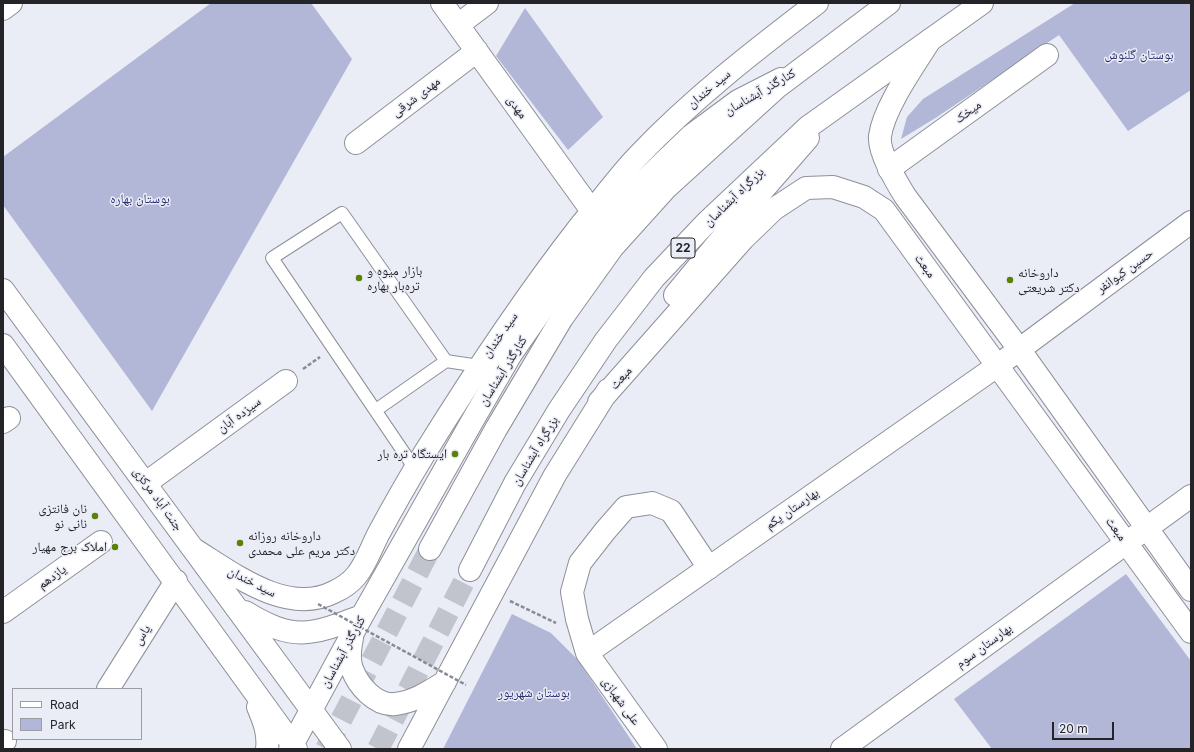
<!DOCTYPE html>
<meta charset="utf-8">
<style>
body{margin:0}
#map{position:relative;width:1194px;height:752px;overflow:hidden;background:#eaecf6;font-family:Inter,sans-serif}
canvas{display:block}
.frame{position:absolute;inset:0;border:4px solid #242428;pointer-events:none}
.legend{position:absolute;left:12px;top:688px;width:130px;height:52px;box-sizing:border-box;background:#eaecf6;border:1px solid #9b9ca4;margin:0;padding:5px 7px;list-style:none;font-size:12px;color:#242428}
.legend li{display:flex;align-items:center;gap:8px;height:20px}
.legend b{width:20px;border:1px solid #9b9ca4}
.scale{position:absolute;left:1052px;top:722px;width:62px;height:18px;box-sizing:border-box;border:2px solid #242428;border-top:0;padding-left:5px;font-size:12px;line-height:14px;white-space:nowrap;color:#242428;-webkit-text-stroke:3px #eaecf6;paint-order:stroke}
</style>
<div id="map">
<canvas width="1194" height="752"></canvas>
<div class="frame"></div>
<ul class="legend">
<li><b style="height:5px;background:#fff"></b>Road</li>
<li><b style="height:11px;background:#b2b7d8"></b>Park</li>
</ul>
<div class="scale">20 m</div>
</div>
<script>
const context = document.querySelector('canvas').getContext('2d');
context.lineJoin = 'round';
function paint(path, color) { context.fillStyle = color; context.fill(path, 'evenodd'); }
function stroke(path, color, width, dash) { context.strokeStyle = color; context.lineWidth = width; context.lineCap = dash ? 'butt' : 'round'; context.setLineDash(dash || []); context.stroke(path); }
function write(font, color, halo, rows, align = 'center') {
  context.font = font + ' Inter,"Noto Naskh Arabic",sans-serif'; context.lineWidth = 3; context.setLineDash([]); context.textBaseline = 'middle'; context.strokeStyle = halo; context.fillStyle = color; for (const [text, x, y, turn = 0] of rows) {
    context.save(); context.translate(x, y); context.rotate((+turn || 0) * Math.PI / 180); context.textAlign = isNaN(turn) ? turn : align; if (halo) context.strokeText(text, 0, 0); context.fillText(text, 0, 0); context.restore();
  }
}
const green = new Path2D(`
 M211 3H311L352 59 152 411 3 205V157Z
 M1075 3H1191V90L1128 131 1059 35 937 117 901 139 907 117 923 99Z
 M525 8 603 117 568 150 496 56Z
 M1126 574 1191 661V749H992L954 699Z
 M512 614 551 633 578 660 637 749H443Z`);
const highwayTunnel = new Path2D(`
 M326 749 430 549
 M378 749 470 570`);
const path = new Path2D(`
 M303 369 320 357
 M510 601 556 623`);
const lane = new Path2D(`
 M376 410 446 361
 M415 469 272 258 342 213 446 361 479 366`);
const street = new Path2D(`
 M442 3 592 211
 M3 9 11 3
 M458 25 487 3
 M356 143 477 51
 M889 169 1047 55
 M3 422 9 418
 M146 483 286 381
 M195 550C234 574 287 616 334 592 343 588 350 583 356 576 367 563 372 545 380 531 394 505 409 479 424 454 473 375 524 298 581 225 600 202 617 178 637 157 692 99 754 51 817 3
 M3 612 101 542
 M587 653 997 366 1191 222
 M108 689 176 581
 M3 743 5 741
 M656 749 587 653 577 619 572 592 580 563 605 531 626 507 652 503 671 511 709 568
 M842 749 1191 496`);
const secondary = new Path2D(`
 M930 40C914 66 884 107 880 136 878 152 897 183 905 196L1019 349 1191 590
 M3 290 340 749
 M675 295 747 208 808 138
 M3 345 296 749
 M599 402 743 239 774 209 806 188 833 187 864 197 884 210 1191 632
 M245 612C294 642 311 635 362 616
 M352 638C350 648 348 659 352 669 358 685 375 706 395 704 414 702 429 692 445 682
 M258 707C264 721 269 734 267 749
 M290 749 362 616 474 418 511 354 553 294 597 237 642 183 692 135 738 101 781 79
 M409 749 555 475 608 390`);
const highway = new Path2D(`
 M430 549 496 429 562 318 612 248 667 187 776 88 889 3
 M470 570 515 483 559 410 606 340 654 278 706 223 808 127 982 3`);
const pathBridge = new Path2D(`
 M318 604 466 685`);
const markers = [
 [359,278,4,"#5a8206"],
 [1010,280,4,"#5a8206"],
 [455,454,4,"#5a8206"],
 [95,516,4,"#5a8206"],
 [240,543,4,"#5a8206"],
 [115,547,4,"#5a8206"]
];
const shields = [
 [683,248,24]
];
const shieldNames = [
 ["22",683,248]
];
const parkNames = [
 ["بوستان گلنوش",1139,55],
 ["بوستان بهاره",140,199],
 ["بوستان شهریور",534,693]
];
const streetNames = [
 ["سید خندان",709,89,-40],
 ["کنارگذر آبشناسان",760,92,-30],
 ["مهدی شرقی",416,97,-37],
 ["مهدی",517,107,54],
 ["میخک",968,112,-36],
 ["بزرگراه آبشناسان",734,197,-44],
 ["مبعث",925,266,54],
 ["حسین کیوانفر",1125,271,-36],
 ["سید خندان",500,335,-55],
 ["کنارگذر آبشناسان",503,371,-58],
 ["مبعث",621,378,-48],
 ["سیزده آبان",239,415,-36],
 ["بزرگراه آبشناسان",535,451,-59],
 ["جنت آباد مرکزی",158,499,54],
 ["بهارستان یکم",792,509,-35],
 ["مبعث",1116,529,54],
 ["یازدهم",52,577,-36],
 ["سید خندان",252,582,27],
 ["یاس",142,635,-58],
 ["بهارستان سوم",984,646,-36],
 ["کنارگذر آبشناسان",343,652,-61],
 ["علی شهبازی",621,701,54]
];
const poiNames = [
 ["بازار میوه و",367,271],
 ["تره‌بار بهاره",367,286],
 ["داروخانه",1018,273],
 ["دکتر شریعتی",1018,288],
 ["ایستگاه تره بار",447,454,"right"],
 ["نان فانتزی",87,509,"right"],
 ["نانی نو",87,524,"right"],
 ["داروخانه روزانه",248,536],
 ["دکتر مریم علی محمدی",248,551],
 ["املاک برج مهیار",107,547,"right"]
];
paint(green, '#b2b7d8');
stroke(highwayTunnel, '#c2c4cd', 22, [22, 11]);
stroke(lane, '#8e9099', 14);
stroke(street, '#8e9099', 24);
stroke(secondary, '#8e9099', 24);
stroke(highway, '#8e9099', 24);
stroke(path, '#8a8b92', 2.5, [4, 2]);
stroke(lane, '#fff', 12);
stroke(street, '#fff', 22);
stroke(secondary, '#fff', 22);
stroke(highway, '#fff', 22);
stroke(pathBridge, '#8a8b92', 2.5, [4, 2]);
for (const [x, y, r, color] of markers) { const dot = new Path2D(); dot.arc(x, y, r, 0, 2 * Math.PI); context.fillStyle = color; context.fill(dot); stroke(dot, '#eaecf6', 1.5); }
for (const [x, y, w] of shields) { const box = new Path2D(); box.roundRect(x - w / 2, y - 10, w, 20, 3); context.fillStyle = '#eaecf6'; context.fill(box); stroke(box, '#242428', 1); }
write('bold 12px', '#242428', null, shieldNames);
write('13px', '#2c2d6c', '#eaecf6', parkNames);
write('13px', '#242428', '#eaecf6', streetNames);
write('13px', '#242428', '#eaecf6', poiNames, 'left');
</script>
